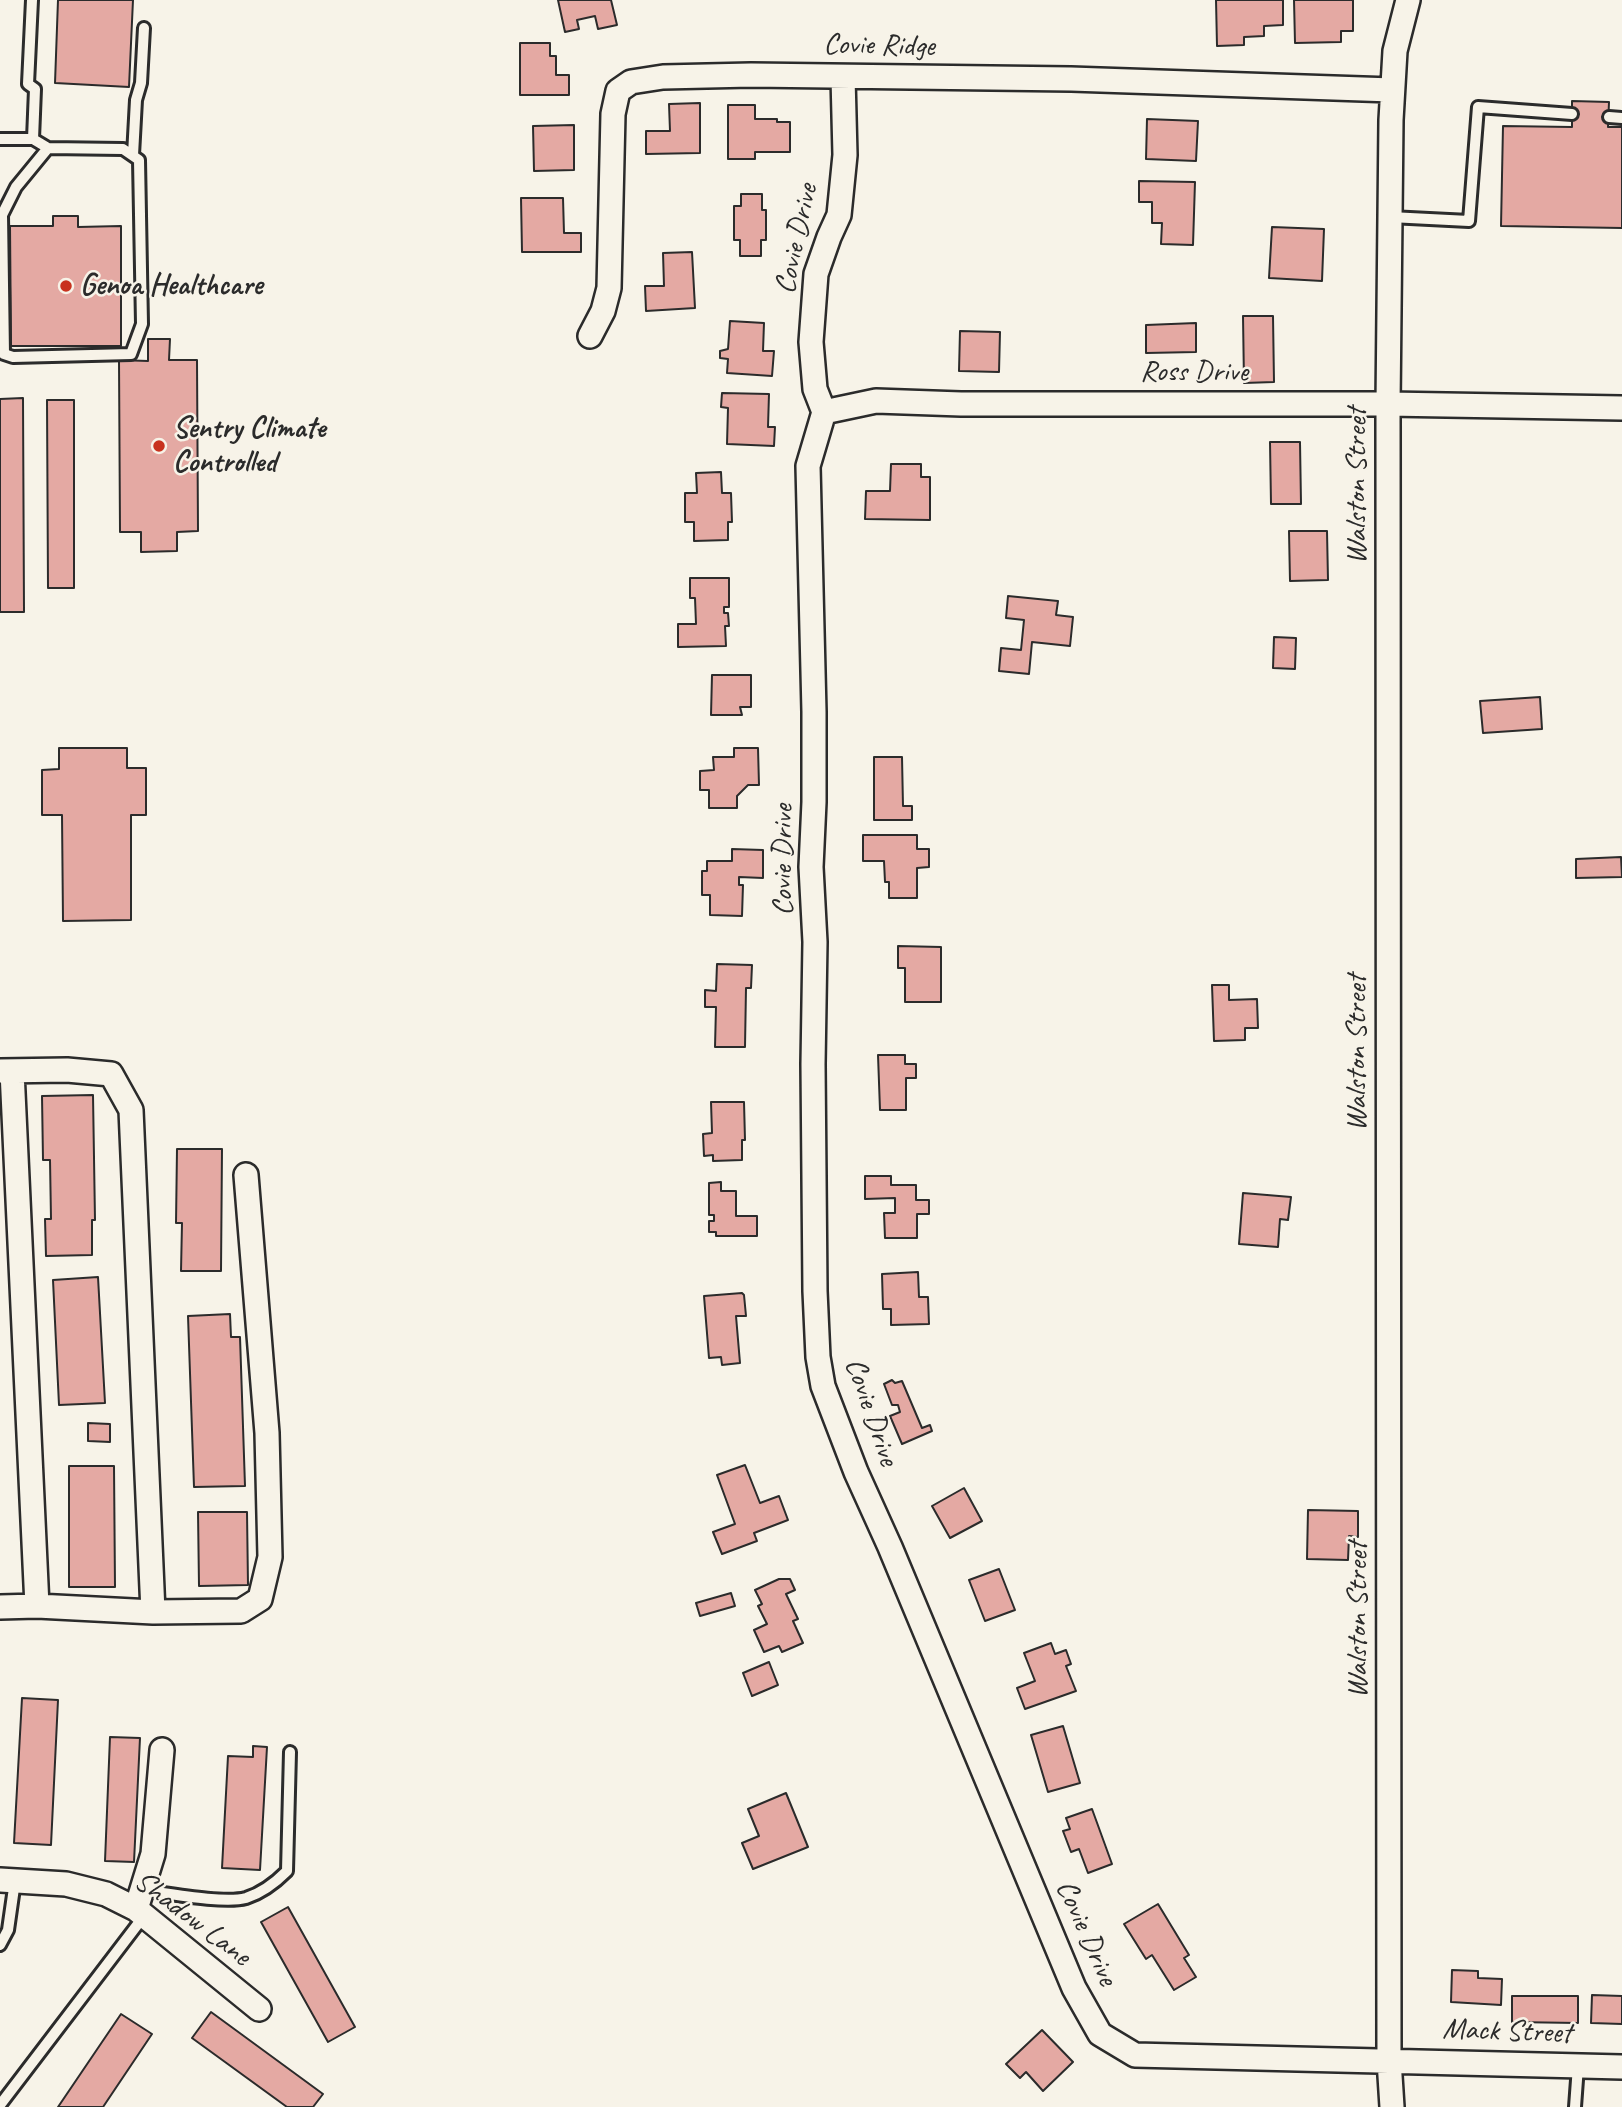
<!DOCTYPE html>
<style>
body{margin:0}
canvas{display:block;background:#f7f3e8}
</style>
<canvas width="1622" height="2107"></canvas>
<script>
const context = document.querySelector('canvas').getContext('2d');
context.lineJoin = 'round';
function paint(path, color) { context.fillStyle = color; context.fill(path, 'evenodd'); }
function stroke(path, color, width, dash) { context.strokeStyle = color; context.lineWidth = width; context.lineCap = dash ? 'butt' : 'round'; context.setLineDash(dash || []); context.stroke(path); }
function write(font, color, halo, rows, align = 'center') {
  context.font = font + ' Caveat,sans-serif'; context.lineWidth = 5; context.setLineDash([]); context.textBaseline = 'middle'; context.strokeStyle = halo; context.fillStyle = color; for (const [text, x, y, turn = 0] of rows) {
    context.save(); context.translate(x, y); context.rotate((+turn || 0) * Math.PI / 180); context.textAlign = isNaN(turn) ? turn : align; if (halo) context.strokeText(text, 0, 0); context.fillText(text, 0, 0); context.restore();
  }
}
const building = new Path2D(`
 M58 0H133L129 87 55 83Z
 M558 0H611L617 25 598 29 595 16 577 20 579 29 565 32Z
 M1216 0H1283V25L1264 26V36L1244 37V45L1217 46Z
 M1294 0H1353V31H1341V42L1295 43Z
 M520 43H550V56H556V75H569V95H520Z
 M1572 101 1609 102 1608 127H1622V228L1501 226 1503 126 1572 127Z
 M700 103V153L646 154V131H670L669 104Z
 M728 105H755V119H777V122H790V152H755V159H728Z
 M1147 119 1198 121 1196 161 1146 159Z
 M574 125V170L534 171 533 126Z
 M1139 181 1195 182 1193 245 1161 244 1162 223H1152V202H1139Z
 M741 194H762V210H766V240H761V256H740V240H734V206H741Z
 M521 198H563L564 233H581V252H522Z
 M53 216H78V227L121 226V346H11L10 226H53Z
 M1272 227 1324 229 1322 281 1269 278Z
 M692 252 695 308 646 311 645 286H664L663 253Z
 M1243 316H1273L1274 382 1244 383Z
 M730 321 764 323 763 351H774L772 376 727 373 728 359 720 358V351L728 349Z
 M1196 323V352L1146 353V325Z
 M960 331 1000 332 999 372 959 371Z
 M148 339H170L169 360H197L198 531 177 532V551L141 552V532H120L119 360 148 361Z
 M722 393 769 394 768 427H775L774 446 727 444 728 408 721 407Z
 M23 398 24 612H0V399Z
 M47 400H74V588H48Z
 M1270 442H1300L1301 504H1271Z
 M891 464H921V477H930V520L865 519 866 491H890Z
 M721 472 722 493H731L732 522H728V540L694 541V522H685V493H697L696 473Z
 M1289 531H1327L1328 580 1290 581Z
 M690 578H729V607H724V613H728L729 626H725L726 646 678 647V624H696L695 598H690Z
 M1008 596 1058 601 1056 615 1073 617 1070 646 1032 642 1029 674 999 671 1001 648 1021 650 1024 620 1006 618Z
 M1274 637 1296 638 1295 669 1273 668Z
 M712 675H751V707H740L742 715H711Z
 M1540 697 1542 729 1483 733 1480 701Z
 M59 748H127V768H146V815H131V920L63 921 62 815H42V770L59 769Z
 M734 748H758L759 785H748L737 796V808H709V790H700V771L714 770 713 757H734Z
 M874 757H902L903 806H912V820H874Z
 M863 835H917V849H929V867L917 868V898H889V882H885L884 861H863Z
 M732 849 763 850V878L739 877V885H743L742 916 710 915V895H702V871H707V861H732Z
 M1621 857 1622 877 1576 878V859Z
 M898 946 941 947V1002H905V968H898Z
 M717 964 752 965 751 988H746L745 1047H715L716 1007H705V990L716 991Z
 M1212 985H1229V1000L1257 999 1258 1028H1245V1040L1214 1041Z
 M878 1055H905V1064H916V1078H906V1110H880Z
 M93 1095 95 1220H92V1255L46 1256 45 1219H51L50 1160H43L42 1096Z
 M711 1102H744L745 1140H742V1160L713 1161V1155L704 1156 703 1134 712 1133Z
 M177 1149H222L221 1271H181L182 1223H176Z
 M865 1176H891V1185H916V1200H929V1214H917V1238H885L884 1213H895V1198L865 1199Z
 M721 1182V1191H736V1216H757V1236H716V1232H709V1221H714V1215H709V1183Z
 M1243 1193 1291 1197 1288 1220 1280 1219 1278 1247 1239 1244Z
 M918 1272 919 1297H928L929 1324 891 1325V1309H883L882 1274Z
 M98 1277 105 1403 59 1405 53 1280Z
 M742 1293 744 1295 746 1316H736L740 1363 722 1365 721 1357 709 1358 704 1296Z
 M230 1314 231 1337H240L245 1486 194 1487 188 1316Z
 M892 1380 895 1383 902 1381 922 1428 930 1425 932 1431 902 1444 890 1416 900 1412 898 1405H892L884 1384Z
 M88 1423 110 1424V1442L88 1441Z
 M745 1465 760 1503 779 1496 788 1520 754 1533 757 1541 722 1554 713 1532 735 1524 717 1475Z
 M69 1466H114L115 1587H69Z
 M964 1488 982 1521 950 1538 932 1506Z
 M1308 1510 1358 1511V1537L1349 1536 1348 1560 1307 1559Z
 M198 1512H247L248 1585 199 1586Z
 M999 1569 1015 1610 985 1621 969 1580Z
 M779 1579H790L795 1590 786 1594 798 1619 793 1621 803 1643 782 1652 779 1646 764 1652 754 1630 767 1624 758 1606 762 1604 755 1590Z
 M731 1593 735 1606 700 1616 696 1603Z
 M1051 1643 1055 1654 1066 1650 1071 1664 1066 1666 1076 1691 1025 1709 1017 1688 1035 1681 1024 1653Z
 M769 1662 778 1685 752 1696 743 1673Z
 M22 1698 58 1700 51 1845 14 1843Z
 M1063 1726 1080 1783 1048 1792 1031 1735Z
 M110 1737 140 1738 134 1862 105 1861Z
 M253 1746 267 1747 260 1870 222 1868 228 1756 253 1757Z
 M786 1793 808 1847 753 1869 742 1843 759 1836 748 1809Z
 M1092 1809 1112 1864 1088 1873 1079 1849 1071 1852 1063 1831 1070 1829 1066 1818Z
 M1158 1904 1189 1955 1184 1958 1196 1977 1174 1990 1152 1955 1146 1959 1124 1924Z
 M288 1907 355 2027 328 2042 261 1922Z
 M1452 1970 1478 1971V1978L1502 1979 1501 2005 1451 2002Z
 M1592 1995 1622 1996V2024L1591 2023Z
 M1512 1996H1578V2023L1512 2022Z
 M211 2012 323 2094 313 2107H287L192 2038Z
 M121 2014 152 2034 103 2107H58Z
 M1042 2030 1073 2062 1043 2091 1026 2072 1020 2078 1006 2064Z`);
const lane = new Path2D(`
 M1609 117 1622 118
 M0 139H33L35 89 28 84 32 0
 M33 139 48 148 123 149 139 160 142 324 131 354 13 357 4 354 2 215 16 187 48 148
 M133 155 136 100 141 83 144 28
 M1390 217 1469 221 1478 107 1572 114
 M141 1890C166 1893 224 1904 246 1898 262 1893 275 1883 287 1871L290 1752
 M0 1945 8 1930 15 1881
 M0 2105 144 1916
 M1575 2107 1578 2066`);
const street = new Path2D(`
 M590 336 603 311 609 288 613 114 618 91 631 82 663 77 751 75 1071 79 1392 90
 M1622 408 1388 404H961L876 401 824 412 808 466 814 712V802L811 867 815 942 813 1064 815 1291 818 1357 823 1386 856 1472 890 1547 1074 1988 1100 2034 1135 2055 1622 2067
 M824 412 815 389 811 342 816 274 829 237 839 215 845 155 843 77
 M0 1071 67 1070 111 1074 131 1110 153 1612
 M12 1071 37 1606
 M0 1607 37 1606 153 1612 241 1611 260 1599 270 1557 267 1433 246 1175
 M0 1880 66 1884 106 1894 136 1909 259 2009
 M136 1909 153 1854 162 1750
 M1392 2107 1389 2060 1388 404 1390 217 1391 120 1395 51 1408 0`);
const markers = [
 [66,286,7,"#c8321e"],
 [159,446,7,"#c8321e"]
];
const streetNames = [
 ["Covie Ridge",879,46,1],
 ["Covie Drive",797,239,-78],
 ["Ross Drive",1194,372],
 ["Walston Street",1357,486,-90],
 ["Covie Drive",783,860,-90],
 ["Walston Street",1357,1053,-90],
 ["Covie Drive",871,1412,71],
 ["Walston Street",1358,1620,-90],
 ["Shadow Lane",192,1919,37],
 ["Covie Drive",1086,1933,66],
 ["Mack Street",1507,2032,2]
];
const poiNames = [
 ["Genoa Healthcare",80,286],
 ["Sentry Climate",173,429],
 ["Controlled",173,463]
];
paint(building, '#e4a9a3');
stroke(building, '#2b2b2b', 2);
stroke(lane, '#2b2b2b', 16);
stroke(street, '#2b2b2b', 28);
stroke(lane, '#f7f3e8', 10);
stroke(street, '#f7f3e8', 23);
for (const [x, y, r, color] of markers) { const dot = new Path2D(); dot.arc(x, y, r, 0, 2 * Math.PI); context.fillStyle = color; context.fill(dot); stroke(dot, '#f7f3e8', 2.5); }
write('30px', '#2b2b2b', '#f7f3e8', streetNames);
write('bold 30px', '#2b2b2b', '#f7f3e8', poiNames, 'left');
</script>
